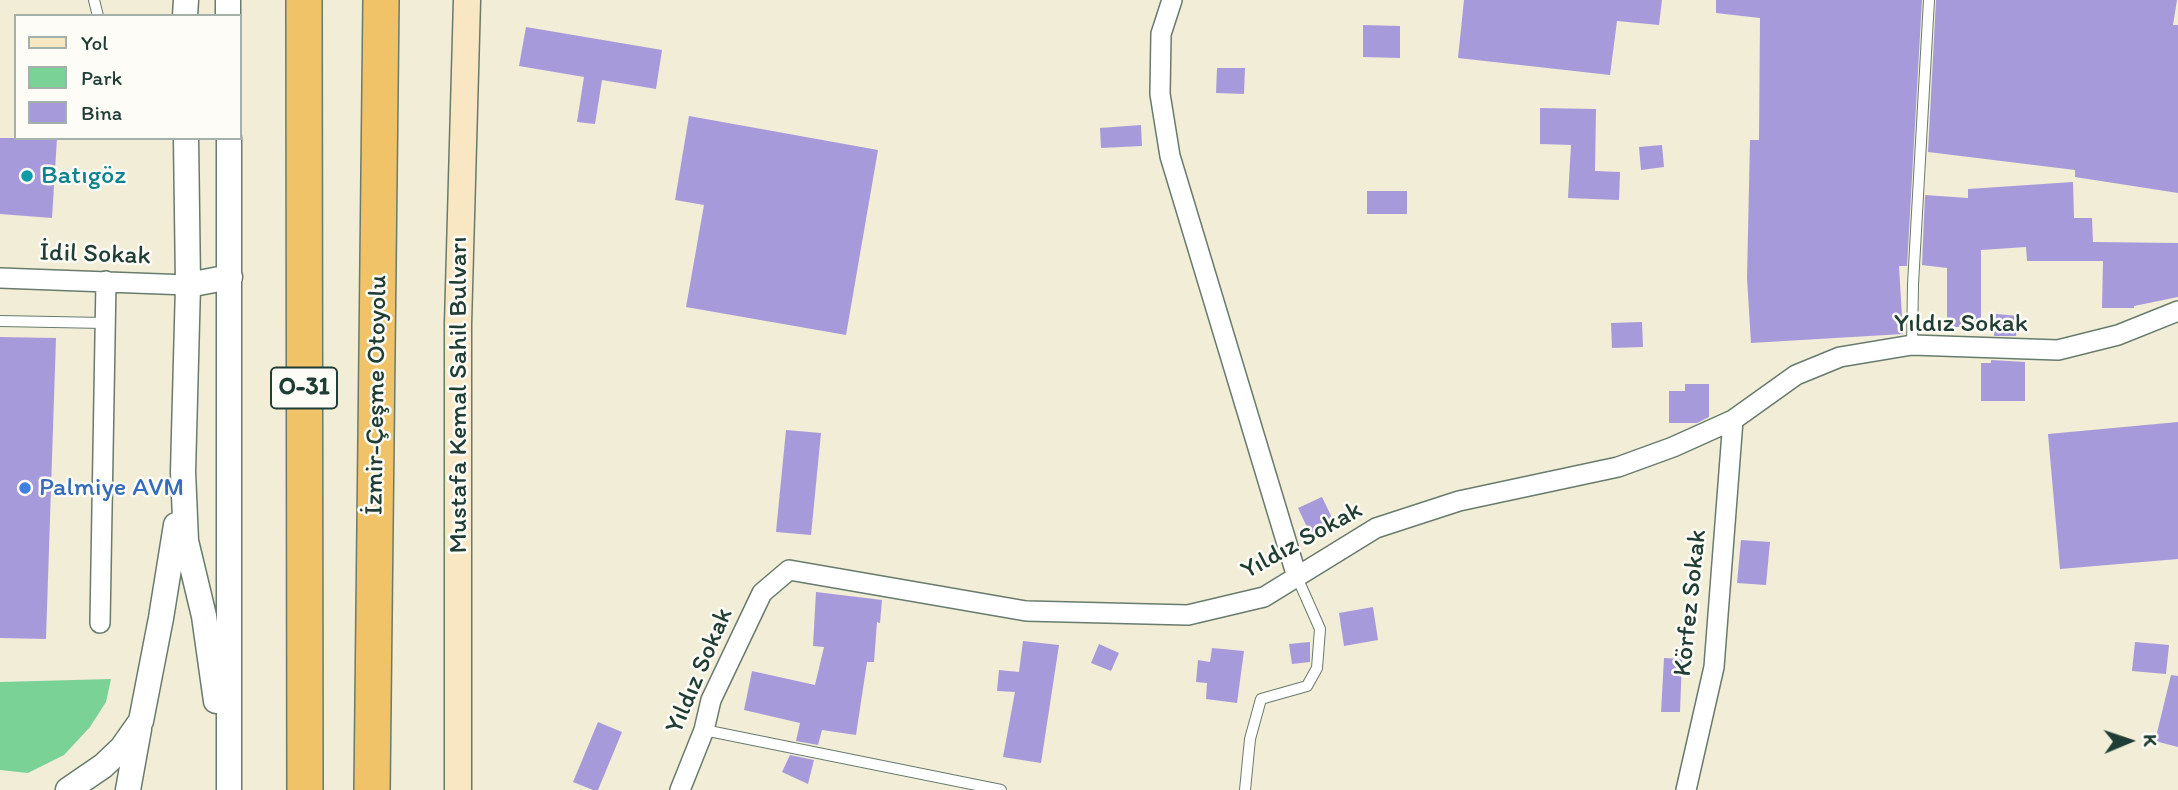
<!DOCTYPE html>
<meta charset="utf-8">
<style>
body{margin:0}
#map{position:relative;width:2178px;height:790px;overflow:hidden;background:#f1edd6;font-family:Itim,sans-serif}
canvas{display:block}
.legend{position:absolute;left:14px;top:14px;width:228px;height:126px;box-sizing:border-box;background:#fdfcf7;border:2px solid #a4b0a9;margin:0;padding:9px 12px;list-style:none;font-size:21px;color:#1f3d34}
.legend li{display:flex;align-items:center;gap:14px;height:35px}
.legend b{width:35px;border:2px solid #a4b0a9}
.north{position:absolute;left:2094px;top:706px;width:70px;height:70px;-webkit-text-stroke:5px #fdfcf7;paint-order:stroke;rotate:88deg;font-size:19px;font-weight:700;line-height:28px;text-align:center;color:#1f3d34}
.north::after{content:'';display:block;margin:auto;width:24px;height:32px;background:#1f3d34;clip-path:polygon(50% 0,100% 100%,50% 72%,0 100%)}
</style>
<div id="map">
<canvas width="2178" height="790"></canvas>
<ul class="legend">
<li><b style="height:9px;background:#f9e7c3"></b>Yol</li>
<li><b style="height:19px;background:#7bd296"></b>Park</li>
<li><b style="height:19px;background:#a79adb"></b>Bina</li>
</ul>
<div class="north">K</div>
</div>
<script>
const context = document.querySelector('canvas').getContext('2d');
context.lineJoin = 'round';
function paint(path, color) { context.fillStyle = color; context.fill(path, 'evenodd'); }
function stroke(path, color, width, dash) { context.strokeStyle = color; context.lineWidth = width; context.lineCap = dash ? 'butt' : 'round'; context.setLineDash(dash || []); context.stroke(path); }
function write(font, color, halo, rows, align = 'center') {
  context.font = font + ' Itim,sans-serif'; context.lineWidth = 5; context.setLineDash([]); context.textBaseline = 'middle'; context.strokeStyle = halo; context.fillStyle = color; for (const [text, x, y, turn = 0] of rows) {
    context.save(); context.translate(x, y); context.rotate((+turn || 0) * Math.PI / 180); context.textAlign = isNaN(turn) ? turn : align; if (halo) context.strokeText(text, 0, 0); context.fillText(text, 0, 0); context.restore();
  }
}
const green = new Path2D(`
 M111 679 106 702 90 727 64 755 28 773 0 770V682Z`);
const building = new Path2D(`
 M1464 0H1662L1659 25 1617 21 1610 75 1458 58Z
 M1716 0H1922L1907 266H1899L1903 334 1751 343 1747 278 1750 140H1759L1760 18 1716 13Z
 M1936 0H2177L2173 25H2178V193L2075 177V170L1928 152Z
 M1363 25 1400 26V58L1363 57Z
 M526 27 662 50 656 89 602 80 595 124 577 122 584 77 519 66Z
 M1217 68H1245L1244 94 1216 93Z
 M1540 108 1596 109 1595 171 1620 172 1619 200 1568 198 1571 145 1540 144Z
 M689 116 878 150 846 335 686 307 704 205 675 200Z
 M1141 125 1142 146 1101 148 1100 128Z
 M0 138H57L52 218 0 214Z
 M1662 145 1664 167 1641 170 1639 147Z
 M2073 182 2074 218H2092L2093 242 2178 243V297L2134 306V308H2102L2103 261H2027L2026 247 1981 250V327H1947V268L1922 265 1925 195 1968 198V189Z
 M1367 191H1407V214H1367Z
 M1996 314 2018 316 2016 336H1994Z
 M1642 322 1643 347 1612 348 1611 323Z
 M0 337 56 338 46 639 0 638Z
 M1991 360 2025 362V401H1981V363H1991Z
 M1685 384H1709V417L1697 423H1669V391H1685Z
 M2178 422V559L2060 569 2048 434Z
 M786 430 821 433 811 535 776 532Z
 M1322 497 1337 528 1313 540 1298 508Z
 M1741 540 1770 542 1766 585 1737 583Z
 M816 592 882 600 880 623 877 622 874 662H867L856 735 822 730 818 745 796 741 800 723 744 710 752 671 815 685 824 647 813 646Z
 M1373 607 1378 640 1344 646 1339 613Z
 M1023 641 1059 645 1041 763 1003 757 1015 692 997 691 999 670 1019 672Z
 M1310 642V662L1292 664 1289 644Z
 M2135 642 2169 645 2166 674 2132 671Z
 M1099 644 1119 653 1111 671 1091 663Z
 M1212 648 1244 651 1237 703 1206 699 1207 683 1196 682 1198 660 1210 662Z
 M1664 658 1682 659 1680 712H1661Z
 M2171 675 2178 676V747L2155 741Z
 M598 722 622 732 598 790H593L573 782Z
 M790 755 814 760 808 784 782 772Z`);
const service = new Path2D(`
 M94 0 98 16
 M0 321 105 323
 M1912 345 1913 284 1929 0
 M704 730 1001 790
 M1245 790 1250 739 1261 699 1307 686 1317 668 1320 629 1297 577`);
const minor = new Path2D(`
 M1172 0 1161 34 1160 94 1170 156 1297 577
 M0 278 188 285
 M100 623 106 281
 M680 790 704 730 711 700 762 593 789 570 1026 611 1188 615 1264 597 1376 528 1459 501 1618 467 1673 447 1733 420 1796 375 1840 357 1912 345 2058 350 2118 335 2178 311
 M1686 790 1714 667 1733 420`);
const tertiary = new Path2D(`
 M228 0V16
 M185 16 186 0
 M186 138 188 285 230 277
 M188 285 183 472 186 541 204 616 216 701
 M68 790 103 766 122 748 141 721 161 618 176 525
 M128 790 139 729
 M229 790V138`);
const secondary = new Path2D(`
 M458 790V324L467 0`);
const motorway = new Path2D(`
 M304 0 305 790
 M372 790 381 0`);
const markers = [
 [27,176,7,"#0f9aa8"],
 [25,488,7,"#3f7fe0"]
];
const shields = [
 [304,388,66]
];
const shieldNames = [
 ["O-31",304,388]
];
const cultureNames = [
 ["Batıgöz",41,176]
];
const streetNames = [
 ["İdil Sokak",95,255,2],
 ["Yıldız Sokak",1961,324],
 ["İzmir-Çeşme Otoyolu",377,395,-89],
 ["Mustafa Kemal Sahil Bulvarı",459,395,-90],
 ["Yıldız Sokak",1302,541,-29],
 ["Körfez Sokak",1691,603,-84],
 ["Yıldız Sokak",700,671,-67]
];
const shopNames = [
 ["Palmiye AVM",39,488]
];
paint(green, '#7bd296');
paint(building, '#a79adb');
stroke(service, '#687b6d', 12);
stroke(minor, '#687b6d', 22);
stroke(tertiary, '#687b6d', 27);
stroke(secondary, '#687b6d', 29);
stroke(motorway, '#687b6d', 38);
stroke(service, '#fff', 10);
stroke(minor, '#fff', 19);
stroke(tertiary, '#fff', 24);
stroke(secondary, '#f9e7c3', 26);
stroke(motorway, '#f1c369', 35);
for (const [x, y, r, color] of markers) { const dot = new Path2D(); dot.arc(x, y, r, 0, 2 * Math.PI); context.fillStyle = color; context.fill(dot); stroke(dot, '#fdfcf7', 2.5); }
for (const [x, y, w] of shields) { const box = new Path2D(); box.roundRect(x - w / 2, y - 20.5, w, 41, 5); context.fillStyle = '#fdfcf7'; context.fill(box); stroke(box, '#1f3d34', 2); }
write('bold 24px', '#1f3d34', null, shieldNames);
write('26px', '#0d838f', '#fdfcf7', cultureNames, 'left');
write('26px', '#1f3d34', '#fdfcf7', streetNames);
write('26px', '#366cbe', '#fdfcf7', shopNames, 'left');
</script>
